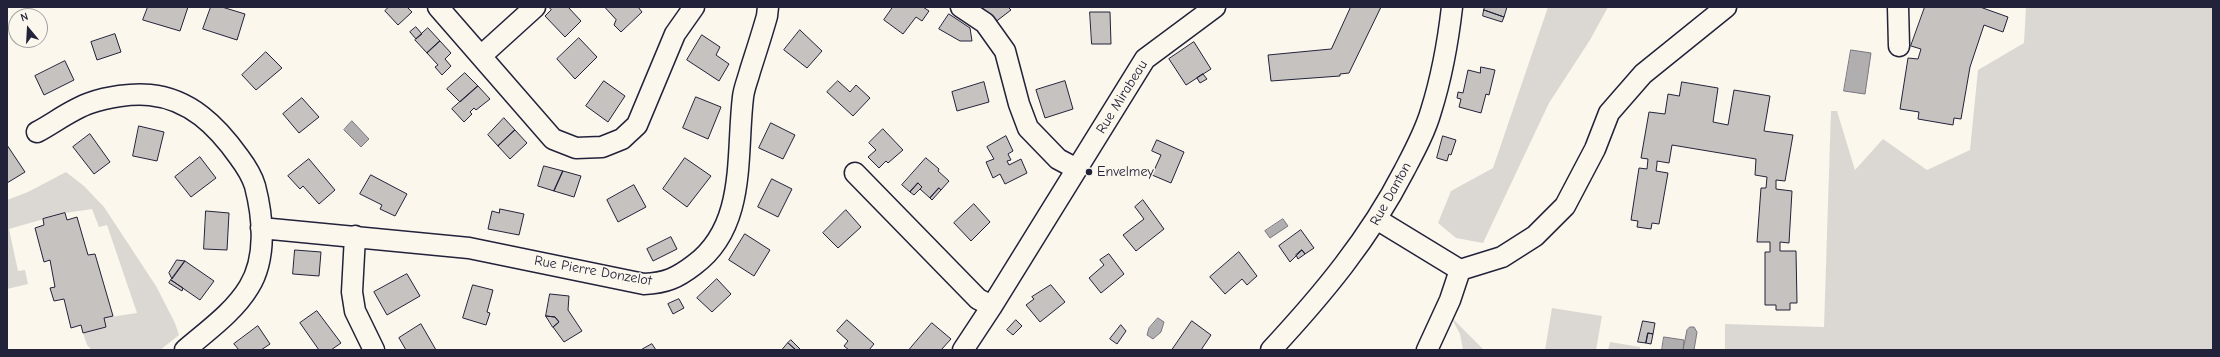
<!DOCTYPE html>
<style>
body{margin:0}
#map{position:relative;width:2220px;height:357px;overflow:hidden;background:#fbf7ec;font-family:"Comic Neue",sans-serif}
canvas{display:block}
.frame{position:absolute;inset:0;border:8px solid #22223b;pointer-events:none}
.north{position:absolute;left:8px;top:8px;width:40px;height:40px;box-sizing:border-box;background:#fbf7ec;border:1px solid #a4a2a5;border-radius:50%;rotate:342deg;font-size:11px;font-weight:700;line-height:16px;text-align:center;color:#22223b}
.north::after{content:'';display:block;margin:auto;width:14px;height:18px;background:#22223b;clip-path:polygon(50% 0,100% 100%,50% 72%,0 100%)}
</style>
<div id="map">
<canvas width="2220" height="357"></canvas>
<div class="frame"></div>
<div class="north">N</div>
</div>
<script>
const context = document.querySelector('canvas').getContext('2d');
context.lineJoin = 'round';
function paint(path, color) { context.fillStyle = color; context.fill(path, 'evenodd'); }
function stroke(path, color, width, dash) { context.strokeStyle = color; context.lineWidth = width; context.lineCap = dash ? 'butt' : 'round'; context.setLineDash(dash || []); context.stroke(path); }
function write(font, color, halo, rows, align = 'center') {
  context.font = font + ' "Comic Neue",sans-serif'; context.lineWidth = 3; context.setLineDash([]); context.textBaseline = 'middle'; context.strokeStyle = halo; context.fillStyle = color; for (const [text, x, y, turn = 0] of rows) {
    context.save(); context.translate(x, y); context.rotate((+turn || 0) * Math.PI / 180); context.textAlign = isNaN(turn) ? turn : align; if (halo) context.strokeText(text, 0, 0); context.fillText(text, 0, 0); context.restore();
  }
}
const green = new Path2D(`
 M1548 7H1608L1590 40 1549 103 1483 243 1456 238 1438 223 1451 191 1493 168Z
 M2026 7H2213V350H1725V324L1824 327 1831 111H1837L1855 170 1883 139 1927 170 1970 150 1978 70 2024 43Z
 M66 172 84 186 104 207 156 286 175 323 179 335 160 350H92L87 345 83 333 106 327 104 318 137 313 107 225 99 227 92 209 65 213 9 229 18 271 25 270 28 284 7 289V200L28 192Z
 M1552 308 1602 316 1596 350H1545Z
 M1451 317 1484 350H1463L1460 334Z
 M1610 342 1640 347V350H1608Z`);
const water = new Path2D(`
 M1851 50 1871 53 1865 94 1844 91Z
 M352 121 369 139 361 147 344 130Z
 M1283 219 1288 226 1270 238 1265 231Z
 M1158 318 1164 322 1161 332 1153 339 1147 335 1149 328Z
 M1690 327H1694L1697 332 1694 350H1683L1687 330Z
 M1664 337 1684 340 1683 350H1662Z`);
const building = new Path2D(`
 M148 7H188L180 31 143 20Z
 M211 7H222L245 14 237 40 203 29Z
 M389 7H407L412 12 398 25 385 11Z
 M549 7H568L581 21 565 37 545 16 551 10Z
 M605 7H638L642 12 621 32 614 25 616 20Z
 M893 7H923L929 11 922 21 916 17 903 34 884 20Z
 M982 7H1008L1011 10 994 23Z
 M1351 7H1381L1349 73 1340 74V76L1271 81 1268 55 1331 49Z
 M1485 7H1507L1504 17 1484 10Z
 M1925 7H1980L2008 17 2003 32 1984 25 1970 67 1961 119 1954 118 1953 125 1918 119 1919 112 1900 109 1908 58 1918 59 1921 49 1911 46Z
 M1484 10 1504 17 1502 22 1483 16Z
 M1090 12H1110L1111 44H1092Z
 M949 14 970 28 972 41H960L939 29Z
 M416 27 422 34 416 39 410 32Z
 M428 28 440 41 427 53 415 40Z
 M800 30 822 51 807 68 784 50Z
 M115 34 121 52 97 60 91 42Z
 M702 35 720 47 716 55 729 64 719 81 687 60Z
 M579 38 597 57 575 79 557 59Z
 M440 41 451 53 445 59 451 66 442 75 435 67 438 65 427 53Z
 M1194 42 1211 69 1186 85 1169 59Z
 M266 52 282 68 256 90 242 75Z
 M65 61 74 80 44 95 35 76Z
 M1481 67 1495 70 1489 95 1486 94 1481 113 1459 107 1461 99 1457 98 1458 92 1463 93 1468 70 1480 73Z
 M465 73 478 86 460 102 447 89Z
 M1203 74 1207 79 1200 83 1197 78Z
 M604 81 625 96 608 122 586 106Z
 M838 81 850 92 856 85 870 98 853 116 827 92Z
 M1065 81 1073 109 1045 118 1036 90Z
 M984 82 989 102 957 111 952 92Z
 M1682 82 1718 88 1713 122 1728 125 1734 90 1770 96 1764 131 1793 135 1785 181 1776 180V189L1792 191 1789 243 1780 242V251H1796L1797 303H1790V310H1776V305H1765V252H1770V242H1757L1761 188H1766L1767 177 1755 175 1756 159 1672 145 1669 163 1657 161V164L1656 171 1668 173 1659 224 1652 223 1651 229 1637 227 1638 221 1631 220 1639 168 1647 169 1648 159 1641 158 1649 112 1665 114 1668 94 1679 96Z
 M478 86 490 99 476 110 474 108 470 112 472 114 464 122 452 109Z
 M696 97 721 107 708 139 683 128Z
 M302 98 319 117 299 133 283 114Z
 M504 118 515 130 498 146 488 135Z
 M771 123 795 135 783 159 759 148Z
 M139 126 164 132 157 161 133 156Z
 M883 129 903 150 888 163 886 161 879 168 868 157 876 150 869 143Z
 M515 130 527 143 510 159 498 146Z
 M90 134 110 162 94 174 73 147Z
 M1006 136 1013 151 1008 154 1011 160 1007 161 1009 165 1021 159 1027 173 1005 184 1000 174 993 178 986 162 994 159 987 147Z
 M1443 136 1456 140 1451 155 1449 154 1447 161 1437 158Z
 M1157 140 1184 152 1171 183 1152 175 1161 155 1152 151Z
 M7 145 25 172 7 183Z
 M200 157 216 178 191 197 175 177Z
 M685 158 711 176 687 207 663 189Z
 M926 158 939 169 938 171 949 181 941 190 939 188 930 198 920 189 922 187 918 183 910 192 902 185Z
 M309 159 335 190 319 204 303 186 300 189 288 176Z
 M544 166 563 171 554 191 538 186Z
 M563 171 581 176 574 197 554 191Z
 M371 175 407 194 395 216 380 209 382 205 360 194Z
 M772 179 792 189 778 217 758 207Z
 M918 183 922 187 914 195 910 192Z
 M634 185 646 207 618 222 607 200Z
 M939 188 941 190 932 200 930 198Z
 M1143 200 1164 229 1136 251 1123 235 1144 219 1135 207Z
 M974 204 990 222 971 241 954 223Z
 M500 209 524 214 519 235 488 229 492 211 499 213Z
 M846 210 861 227 838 248 823 233Z
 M206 211 229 213 227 250 204 249Z
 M65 213 67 220 77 217 88 255 95 254 113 316 104 318 106 327 83 333 81 325 71 328 64 299 54 301 50 288 55 287 50 260 44 262 35 228 44 225 43 219Z
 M1301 230 1314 248 1305 254 1302 250 1290 262 1279 246Z
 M745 234 770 250 754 276 729 260Z
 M671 237 677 249 653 261 647 249Z
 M295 250 321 252 319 276 293 274Z
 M1302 250 1305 254 1298 259 1296 255Z
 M1239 252 1257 276 1247 285 1242 279 1225 294 1210 277Z
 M1109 254 1124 274 1101 293 1089 278 1104 265 1100 260Z
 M177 260 185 261 172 279 169 273Z
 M185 261 214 281 200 300 171 280Z
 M407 274 420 296 387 315 374 292Z
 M717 279 731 294 712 312 697 298Z
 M171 280 183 288 182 291 169 283Z
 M473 285 493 290 487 312 490 313 486 325 463 318Z
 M1051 285 1065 302 1040 322 1026 305 1034 299 1032 297Z
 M550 294 569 296 568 310 582 331 564 342 553 327 559 322 555 317 546 316Z
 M679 299 684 308 673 314 668 304Z
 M317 311 341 343 331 350H319L300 323Z
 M546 316 555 317 559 322 553 327Z
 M847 320 874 344 869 350H849L844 346 848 341 837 331Z
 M1016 320 1022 326 1013 335 1007 330Z
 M1192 321 1211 335 1201 350H1172Z
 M1643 321 1655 323 1653 334 1648 333 1646 343 1638 342Z
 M932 323 951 339 941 350H909Z
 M421 324 436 350H406L399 338Z
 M1121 325 1126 331 1117 344 1110 339Z
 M258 326 270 344 261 350H239L234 344Z
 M1648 333 1653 334 1651 344 1646 343Z
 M791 340 801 350H796L788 343Z
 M788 343 796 350H782Z
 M652 344 656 350H641Z`);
const street = new Path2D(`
 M438 7 553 139 576 148 602 147 622 139 637 125 675 34 694 7
 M961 7 985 23 1005 51 1019 104 1028 128 1058 159 1077 169
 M1898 7 1899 46
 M481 56 535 7
 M37 132C54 123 72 109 90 103 107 97 132 93 150 95 190 99 217 126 239 157 245 165 252 176 255 186 263 217 267 258 249 287 234 312 207 331 185 350
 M855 173 978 299 992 306
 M1378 220 1460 270 1502 257 1535 236 1565 206 1595 149 1609 113 1643 74 1726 7
 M261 228 469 248 644 284C666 283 677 278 694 265 747 226 736 155 743 97 744 88 748 79 750 71 756 52 762 34 767 16L768 7
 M355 236 352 292 355 311 374 350
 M963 350 992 306 1145 59 1215 7
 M1271 350C1322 295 1369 239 1404 171 1414 152 1425 132 1431 111 1442 76 1448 42 1452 7
 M1427 350 1450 300 1460 270`);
const markers = [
 [1089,172,4,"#22223b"]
];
const streetNames = [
 ["Rue Mirabeau",1122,97,-58],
 ["Rue Danton",1391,194,-61],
 ["Rue Pierre Donzelot",593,271,10]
];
const poiNames = [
 ["Envelmey",1097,172]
];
paint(green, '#dbd8d3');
paint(water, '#b1aeb0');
stroke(water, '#787681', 1);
paint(building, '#c6c2c0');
stroke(building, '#22223b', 1);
stroke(street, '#22223b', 23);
stroke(street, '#fbf7ec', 20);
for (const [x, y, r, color] of markers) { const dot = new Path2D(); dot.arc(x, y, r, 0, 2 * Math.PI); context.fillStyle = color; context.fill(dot); stroke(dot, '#fbf7ec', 1.5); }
write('14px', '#22223b', '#fbf7ec', streetNames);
write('14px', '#22223b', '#fbf7ec', poiNames, 'left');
</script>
